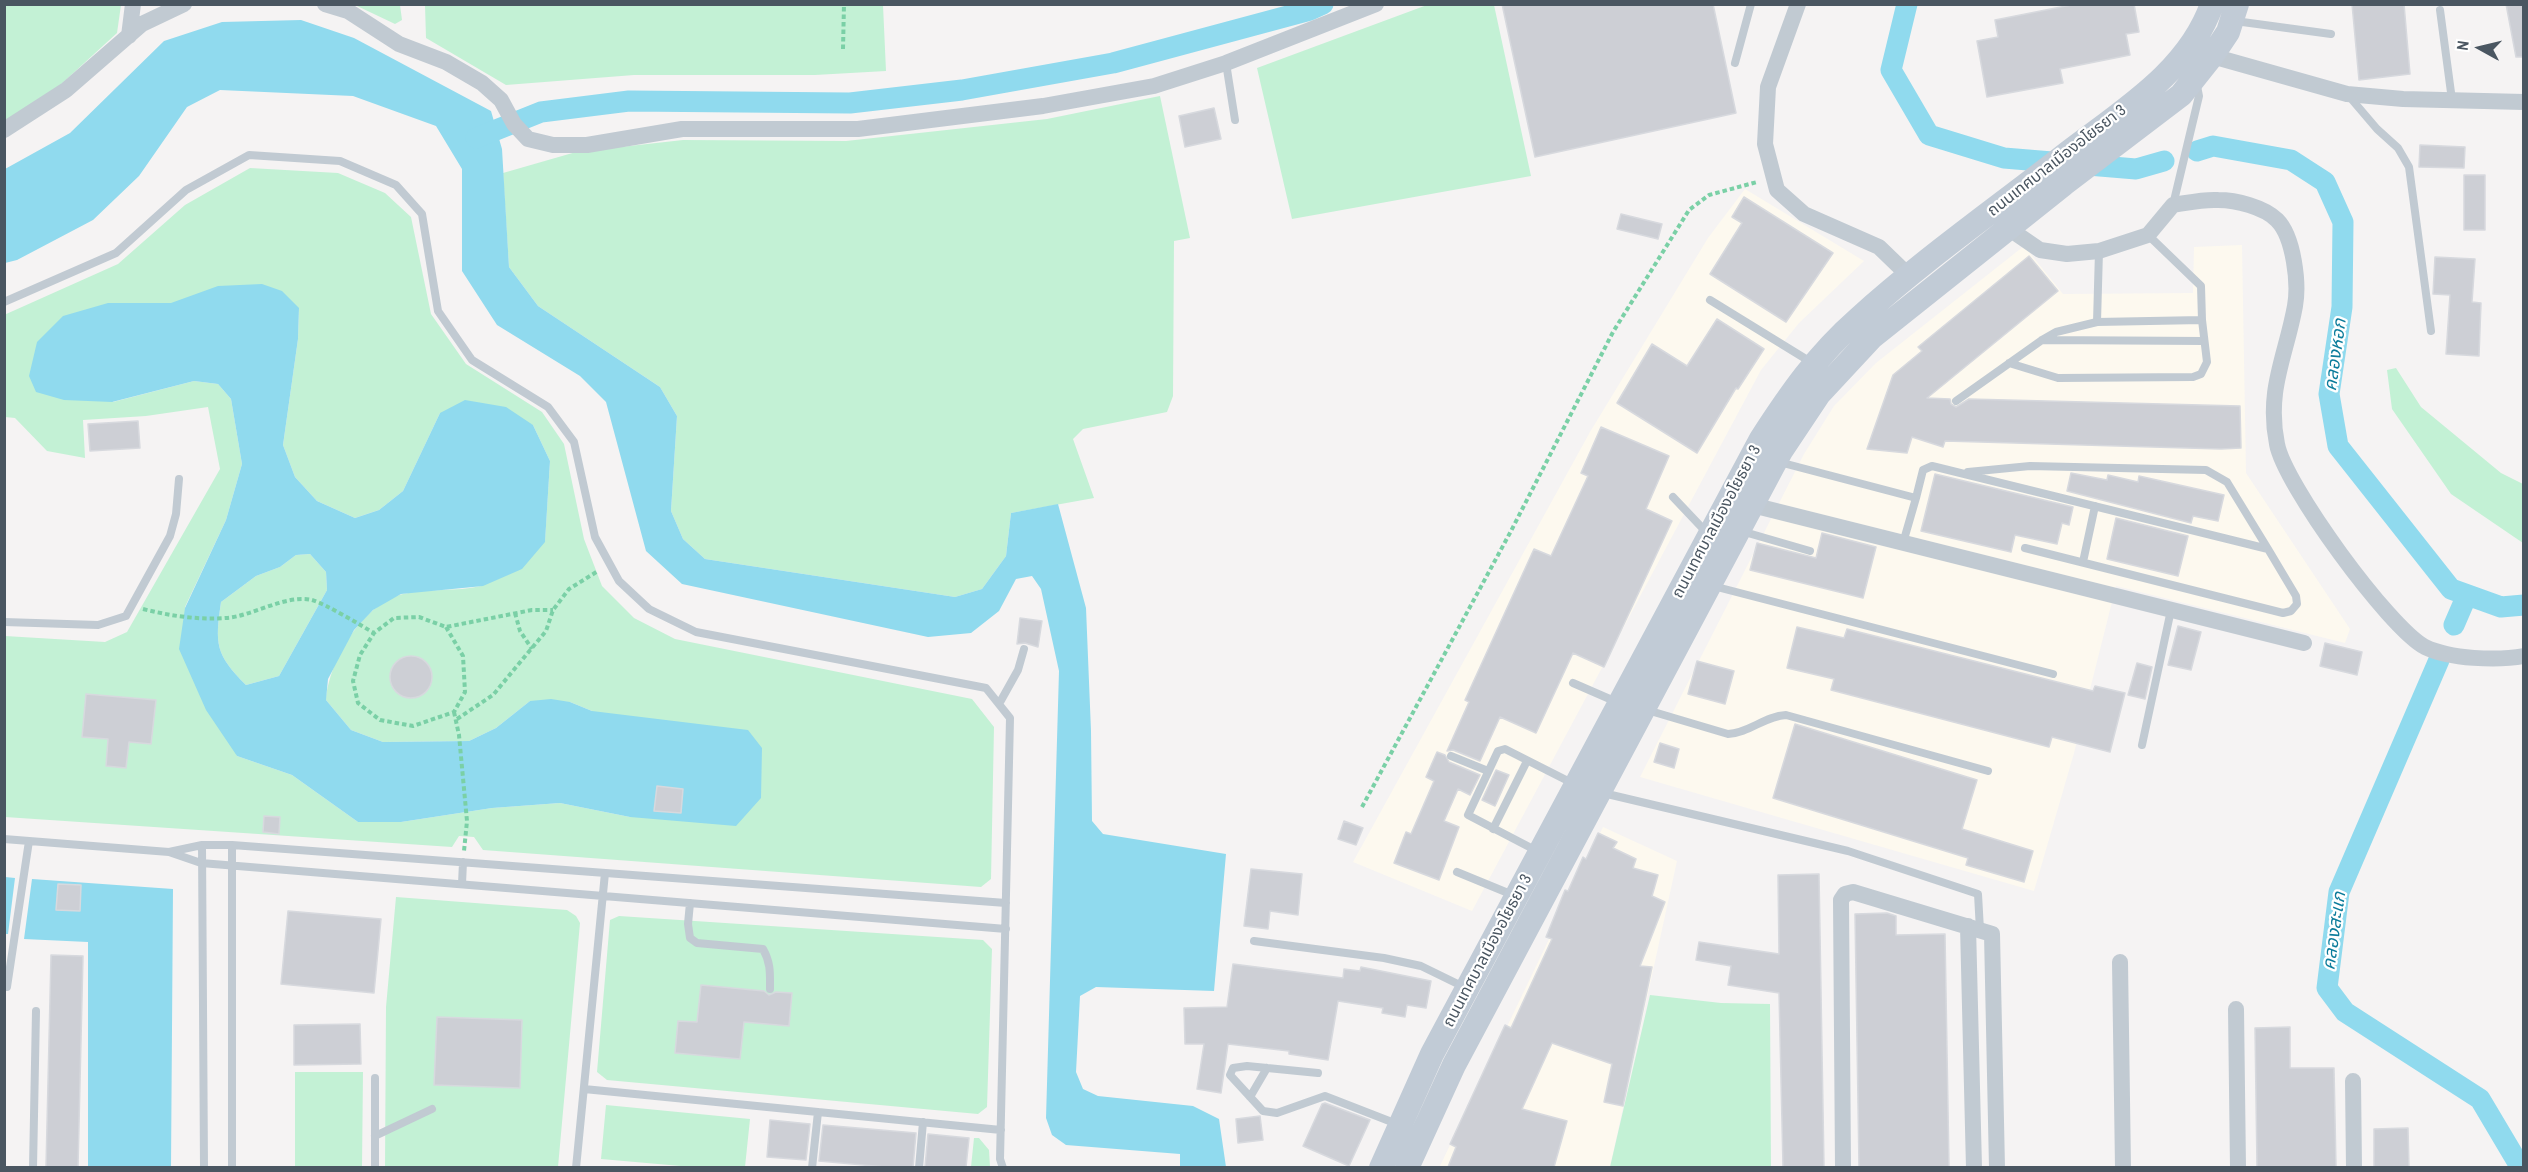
<!DOCTYPE html>
<meta charset="utf-8">
<style>
body{margin:0}
#map{position:relative;width:2528px;height:1172px;overflow:hidden;background:#f5f3f3;font-family:"Archivo Narrow",sans-serif}
canvas{display:block}
.frame{position:absolute;inset:0;border:6px solid #4a5661;pointer-events:none}
.north{position:absolute;left:2450px;top:18px;width:60px;height:60px;-webkit-text-stroke:4px #fff;paint-order:stroke;rotate:278deg;font-size:16px;font-weight:700;line-height:24px;text-align:center;color:#4a5661}
.north::after{content:'';display:block;margin:auto;width:21px;height:27px;background:#4a5661;clip-path:polygon(50% 0,100% 100%,50% 72%,0 100%)}
</style>
<div id="map">
<canvas width="2528" height="1172"></canvas>
<div class="frame"></div>
<div class="north">N</div>
</div>
<script>
const context = document.querySelector('canvas').getContext('2d');
context.lineJoin = 'round';
function paint(path, color) { context.fillStyle = color; context.fill(path, 'evenodd'); }
function stroke(path, color, width, dash) { context.strokeStyle = color; context.lineWidth = width; context.lineCap = dash ? 'butt' : 'round'; context.setLineDash(dash || []); context.stroke(path); }
function write(font, color, halo, rows, align = 'center') {
  context.font = font + ' "Archivo Narrow","Noto Sans Thai",sans-serif'; context.lineWidth = 4.5; context.setLineDash([]); context.textBaseline = 'middle'; context.strokeStyle = halo; context.fillStyle = color; for (const [text, x, y, turn = 0] of rows) {
    context.save(); context.translate(x, y); context.rotate((+turn || 0) * Math.PI / 180); context.textAlign = isNaN(turn) ? turn : align; if (halo) context.strokeText(text, 0, 0); context.fillText(text, 0, 0); context.restore();
  }
}
const commercial = new Path2D(`
 M1745 189 1864 261 1799 323 1761 370 1472 911 1353 862 1590 432 1708 238Z
 M2242 245 2246 473 2350 629 2345 643 2116 586 2074 753 2034 891 1640 777 1804 454 1834 406 1876 363 2024 246 2063 294 2193 293 2194 247Z
 M1603 827 1677 861 1610 1167 1439 1168Z`);
const green = new Path2D(`
 M5 5H121L117 33 57 88 5 123Z
 M355 5H400L402 20 395 24Z
 M425 5H883L886 71 815 75H634L506 85 426 38Z
 M1427 5H1494L1531 176 1292 219 1257 68Z
 M1160 96 1190 238 1174 241 1173 396 1167 412 1083 429 1073 439 1094 498 1011 513 1006 556 982 589 955 597 705 559 683 539 671 511 677 416 660 387 538 306 509 267 503 173 576 152 683 140 846 141 1047 119Z
 M250 168 338 173 385 193 411 217 431 314 466 364 542 412 564 444 584 539 602 586 634 618 675 639 972 699 994 727 991 879 981 887 483 850 474 837 459 836 452 847 5 817V636L105 642 127 632 220 469 208 407 146 416 83 420 85 458 47 451 15 418 5 417 4 315 118 264 185 205ZM108 303H171L299 308 298 339 283 445 295 477 317 501 355 518 379 510 403 491 440 413 533 425 550 461 545 541C533 550 492 583 481 586 456 592 428 588 403 594 362 604 329 661 326 700L351 730 383 742 469 741 496 728 530 701 570 702 592 711 630 817 560 803 492 808 401 822H358L292 775 237 756 185 607 226 520 242 464 231 399 218 384 194 381 113 402Z
 M2396 368 2421 407 2501 473 2523 484V543L2451 494 2392 409 2387 370Z
 M310 554 326 572 327 590 279 676 246 685C215 654 215 644 221 602L256 576 280 567 296 555Z
 M396 897 567 910 576 916 580 923 558 1167 385 1168 386 1007Z
 M619 916 983 940 992 949 987 1107 978 1114 607 1080 597 1072 610 920Z
 M1650 995 1721 1003 1770 1004 1771 1167H1610Z
 M295 1072H363L362 1167H295Z
 M606 1105 750 1119 745 1167H692L601 1159Z
 M974 1138H979L989 1150 990 1167H971Z`);
const water = new Path2D(`
 M301 20 354 38 491 111 502 149 509 267 538 306 660 387 677 416 671 511 683 539 705 559 955 597 982 589 1006 556 1011 513 1058 504 1086 608 1091 731 1092 821 1103 834 1226 854 1214 991 1096 987 1080 996 1076 1072 1083 1089 1098 1096 1193 1106 1219 1119 1226 1167H1180V1154L1066 1145 1052 1135 1046 1118 1059 671 1041 589 1032 576 1016 579 999 611 971 633 928 637 682 584 646 551 606 402 580 376 497 325 462 271V169L436 126 353 96 220 90 187 107 139 176 93 220 17 260 5 263V169L70 133 164 41 222 22Z
 M262 284 282 291 299 308 298 339 283 445 295 477 317 501 355 518 379 510 403 491 440 413 465 400 506 407 533 425 550 461 545 542 522 569 483 586 401 594 373 610 354 630 328 679 326 700 351 730 383 742 469 741 496 728 530 701 551 699 570 702 592 711 748 730 762 748 761 798 736 826 630 817 560 803 492 808 401 822H358L292 775 237 756 206 710 179 649 185 608 226 520 242 464 231 399 218 384 194 381 112 402 64 400 36 392 29 376 37 342 63 316 108 303H171L218 286ZM310 554 326 572 327 590 279 676 246 685C215 654 215 644 221 602L256 576 280 567 296 555Z
 M5 877 15 878 8 934H5Z
 M32 879 173 889 171 1167H88V942L24 939Z`);
const canal = new Path2D(`
 M1907 4 1891 70 1929 135 2004 158 2136 169 2164 161
 M476 138 541 112 629 101 850 103 962 90 1113 63 1310 10 1323 4
 M2197 151 2213 146 2291 160 2325 182 2343 222 2342 307 2329 394 2338 446 2451 589 2501 607 2524 605
 M2454 625 2467 595
 M2439 660 2339 892 2327 988 2345 1012 2480 1099 2521 1168`);
const building = new Path2D(`
 M1502 4H1713L1736 113 1535 157Z
 M2076 4H2134L2139 32 2126 34 2130 55 2060 69 2063 83 1987 97 1977 41 1998 37 1995 20Z
 M2352 4H2404L2410 74 2359 80Z
 M2506 4H2523V57H2516Z
 M1214 108 1221 139 1185 147 1179 116Z
 M2420 145 2465 147 2464 168 2419 167Z
 M2464 175H2485V230H2464Z
 M1744 197 1833 253 1786 322 1710 274 1742 223 1732 217Z
 M1621 214 1662 224 1658 239 1617 229Z
 M2029 256 2058 291 1927 398 1950 399 1951 404 1956 407 1969 399 2240 406 2241 448 2221 449 1945 441 1943 447 1912 437 1907 453 1867 449 1893 375 1922 351 1918 347Z
 M2435 257 2475 259 2472 302 2481 303 2479 356 2446 354 2450 295 2433 294Z
 M1717 319 1764 349 1738 389 1736 388 1697 453 1617 403 1652 344 1687 366Z
 M138 421 140 448 90 451 88 424Z
 M1601 427 1669 456 1646 509 1672 521 1604 667 1573 653 1536 733 1500 717 1480 761 1453 750 1447 751 1469 702 1465 700 1534 549 1551 556 1588 476 1581 473Z
 M2071 473 2107 480 2108 475 2138 482 2139 476 2224 495 2218 521 2193 516 2191 523 2067 491Z
 M1935 474 2073 507 2069 525 2062 523 2057 544 2015 535 2011 552 1921 531Z
 M2116 518 2188 536 2178 576 2107 559Z
 M1822 533 1876 547 1863 598 1750 570 1757 543 1816 558Z
 M1020 618 1042 621 1038 647 1025 643 1017 644Z
 M2178 626 2201 632 2191 670 2168 665Z
 M1797 627 1844 638 1847 629 2093 691 2095 686 2125 693 2110 752 2052 737 2049 747 1831 690 1834 679 1787 668Z
 M2325 643 2362 652 2357 675 2320 666Z
 M390 677a21 21 0 1 1 42 0a21 21 0 1 1-42 0Z
 M1697 661 1734 671 1725 704 1688 694Z
 M2137 663 2152 667 2145 699 2128 695Z
 M86 694 156 700 151 744 129 742 126 768 106 766 108 739 82 737Z
 M1795 724 1977 780 1962 829 2033 851 2024 882 1966 865 1968 858 1773 798Z
 M1660 743 1679 749 1674 768 1654 762Z
 M1437 752 1445 755 1449 762 1480 775 1470 795 1458 789 1444 821 1459 827 1439 880 1394 863 1406 832 1411 834 1434 781 1426 777Z
 M1496 770 1509 775 1495 806 1482 800Z
 M657 786 683 789 681 813 654 811Z
 M264 816 280 817 279 834 263 832Z
 M1344 821 1363 828 1356 845 1338 839Z
 M1598 833 1617 842 1613 848 1636 859 1633 868 1658 875 1652 896 1665 902 1640 966 1652 967 1623 1106 1604 1102 1612 1064 1552 1043 1522 1109 1567 1121 1554 1167H1448L1456 1147 1450 1144 1505 1025 1511 1028 1552 939 1546 937 1565 890 1568 891 1583 857 1586 859Z
 M1251 869 1302 874 1298 915 1270 911 1268 929 1244 926Z
 M1819 874 1824 1167H1783L1779 993 1728 985 1731 966 1696 960 1699 942 1779 954 1778 875Z
 M58 884 81 885 80 911 56 910Z
 M288 911 381 919 374 993 281 984Z
 M1887 913 1896 916V935L1945 934 1949 1167H1859L1855 914Z
 M51 955 83 956 78 1167H46Z
 M1233 964 1343 978 1344 969 1360 971 1361 967 1431 981 1426 1008 1407 1005 1405 1017 1382 1013 1383 1008 1338 1001 1328 1060 1289 1054V1051L1228 1044 1221 1093 1197 1089 1204 1044H1185L1184 1008 1227 1007Z
 M701 985 764 991 769 995 776 992 792 993 789 1026 744 1022 740 1059 675 1053 678 1021 697 1022Z
 M437 1017 522 1020 520 1088 434 1085Z
 M360 1024 361 1064 294 1065V1025Z
 M2290 1027V1068H2334L2336 1167H2257L2255 1028Z
 M1325 1103 1370 1120 1349 1166 1303 1146 1322 1104Z
 M1260 1116 1263 1140 1238 1143 1236 1119Z
 M770 1120 810 1124 806 1160 767 1157Z
 M823 1125 916 1133 913 1167H885L819 1161Z
 M2408 1128 2409 1167H2374V1129Z
 M928 1134 969 1138 966 1167H925Z`);
const path = new Path2D(`
 M843 49 844 4
 M143 609C171 616 198 620 226 618 253 616 286 594 312 600 326 604 360 625 374 633
 M515 613 520 631 532 649
 M446 627 463 656 465 692 454 712 413 726 380 720 358 703 353 681 360 655 374 633 394 618 419 617 446 627 532 610H553
 M454 712 459 735 467 821 464 851
 M457 719 493 695 546 631 553 610 569 589 598 571
 M1362 807 1511 531 1613 332 1689 210 1709 195 1757 182`);
const lane = new Path2D(`
 M2440 10 2452 100
 M2235 21 2331 34
 M1226 63 1235 120
 M1735 63 1751 4
 M2348 95 2377 129 2398 148 2409 167 2431 331
 M2173 205 2199 96 2196 81
 M2099 251 2097 322 2202 320 2201 286 2148 235
 M1710 300 1814 364
 M4 302 116 253 186 190 249 155 340 161 396 185 422 214 438 311 472 360 548 407 574 442 595 537 619 581 649 609 696 632 986 688 1010 718 1000 1159 1003 1168
 M2042 340 2204 341
 M2009 363 2058 378 2193 377 2201 374 2207 362 2202 320
 M1956 401 2042 340 2056 332 2097 322
 M1779 462 1916 498 1923 470 1932 466 2268 549 2296 596 2297 604 2291 611 2283 613 2025 548
 M1968 472 2030 466 2206 470 2227 482 2268 549
 M1673 497 1708 534
 M1741 531 1810 551
 M1903 543 1916 498
 M2083 562 2095 506
 M1713 586 2053 674
 M4 622 98 625 126 616 170 536 176 514 179 479
 M1573 683 1619 703
 M999 704 1018 670 1024 649
 M1647 710 1728 734C1749 733 1765 716 1786 715L1988 771
 M2142 745 2171 610
 M1451 756 1488 771
 M1603 793 1848 851 1978 894 1980 930
 M1493 829 1527 761
 M4 839 169 852 201 863 1006 929
 M202 845 204 1168
 M232 845V1168
 M1537 851 1468 815 1498 751 1505 749 1576 785
 M169 852 202 845H232L1006 903
 M1457 872 1513 895
 M462 884 463 862
 M690 903 688 924 690 938 697 943 763 949C771 963 770 974 770 989
 M1254 941 1384 958 1421 966 1464 987
 M7 987 29 841
 M1318 1073 1247 1066 1233 1068 1230 1075 1263 1111 1277 1113 1325 1096 1397 1124
 M584 1089 1001 1130
 M1250 1097 1267 1068
 M375 1136 432 1109
 M33 1168 36 1011
 M375 1168V1078
 M576 1168 605 873
 M812 1168 818 1112
 M919 1168 923 1122`);
const street = new Path2D(`
 M325 4 348 11 399 44 446 62 482 83 501 100 514 124 528 139 553 145H587L682 129H858L1043 106 1154 86 1226 63 1376 4
 M1798 4 1768 87 1765 144 1777 190 1804 214 1879 247 1909 276
 M129 36 133 4
 M2212 56 2347 94 2403 99 2524 102
 M4 130 66 90 142 24 184 4
 M2008 228 2040 250 2067 254 2099 251 2148 235 2173 205C2187 203 2203 199 2218 200 2236 200 2264 207 2277 220 2294 237 2299 284 2295 306 2286 356 2266 390 2277 444 2284 484 2389 628 2425 647 2450 659 2497 661 2524 656
 M1752 505 2304 643
 M1968 926 1974 1168
 M2120 962 2123 1168
 M2236 1009 2238 1168
 M2353 1081 2354 1168
 M1843 1168 1841 900 1845 894 1853 892 1992 934 1997 1168`);
const secondary = new Path2D(`
 M1381 1168 1432 1054 1761 439C1790 394 1818 354 1858 319 1922 261 1993 211 2061 158 2117 114 2188 74 2212 4
 M1407 1168 1454 1065 1781 451 1819 394 1872 337 2064 184 2181 95 2212 56 2228 32 2237 4`);
const streetNames = [
 ["ถนนเทศบาลเมืองอโยธยา 3",2057,161,-38],
 ["ถนนเทศบาลเมืองอโยธยา 3",1717,522,-62],
 ["ถนนเทศบาลเมืองอโยธยา 3",1488,951,-62]
];
const waterNames = [
 ["คลองหอก",2336,355,-82],
 ["คลองสะแก",2335,931,-82]
];
paint(commercial, '#fdf9ef');
paint(green, '#c3f1d5');
paint(water, '#90daee');
stroke(canal, '#90daee', 21);
paint(building, '#cdcfd5');
stroke(building, '#d7d9de', 1.5);
stroke(path, '#7ad0a6', 4, [4.5, 3]);
stroke(lane, '#c1cad2', 8);
stroke(street, '#c1cad2', 16);
stroke(secondary, '#c1cbd6', 24);
write('16px', '#4a5661', '#fff', streetNames);
write('italic 18px', '#0c7c9b', '#fff', waterNames);
</script>
